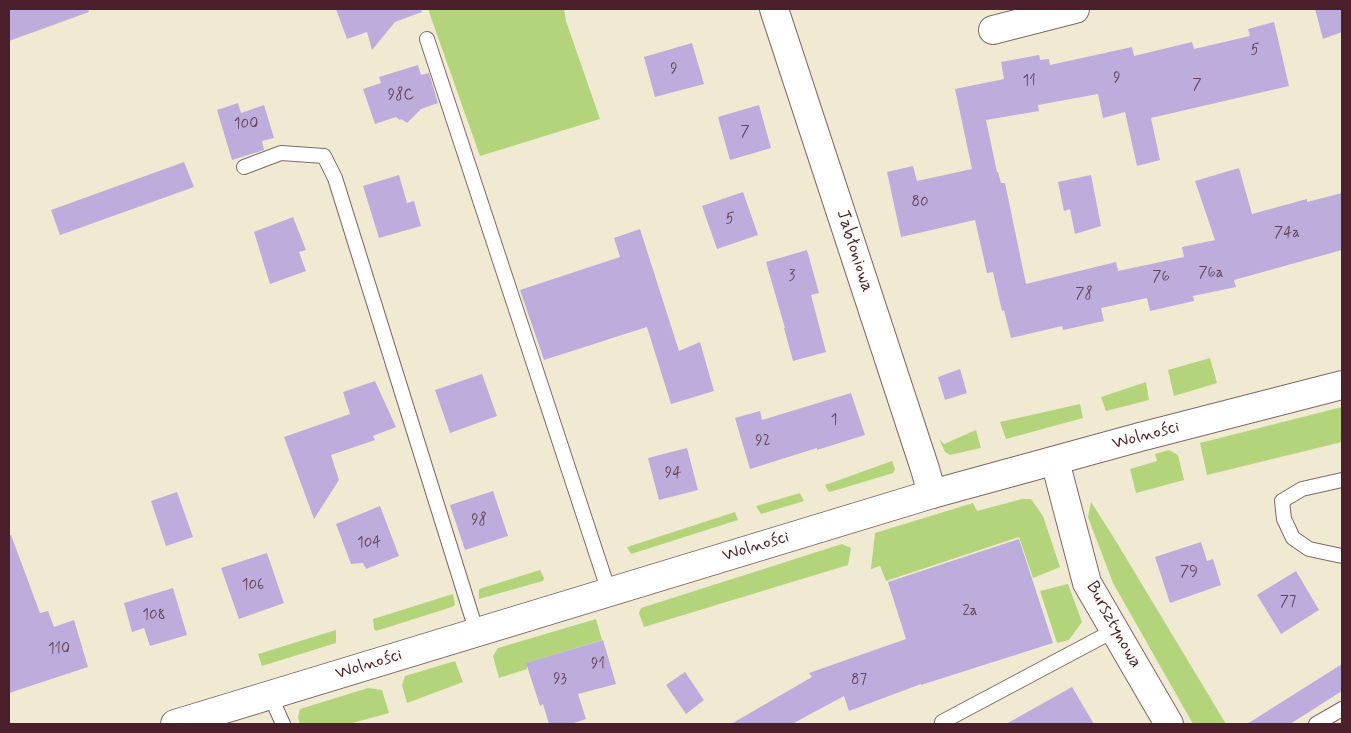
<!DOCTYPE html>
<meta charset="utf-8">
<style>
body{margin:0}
#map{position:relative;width:1351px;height:733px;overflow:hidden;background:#f1ead3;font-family:Mynerve,sans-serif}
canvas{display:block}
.frame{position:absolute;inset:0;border:10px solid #4a1f2b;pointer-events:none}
</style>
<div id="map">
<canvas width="1351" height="733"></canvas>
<div class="frame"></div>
</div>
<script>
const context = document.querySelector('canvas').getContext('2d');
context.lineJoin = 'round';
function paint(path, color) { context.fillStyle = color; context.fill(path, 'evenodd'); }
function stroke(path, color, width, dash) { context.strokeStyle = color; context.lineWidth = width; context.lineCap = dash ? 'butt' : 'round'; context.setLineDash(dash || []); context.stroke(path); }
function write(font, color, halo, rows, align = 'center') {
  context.font = font + ' Mynerve,sans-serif'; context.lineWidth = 4; context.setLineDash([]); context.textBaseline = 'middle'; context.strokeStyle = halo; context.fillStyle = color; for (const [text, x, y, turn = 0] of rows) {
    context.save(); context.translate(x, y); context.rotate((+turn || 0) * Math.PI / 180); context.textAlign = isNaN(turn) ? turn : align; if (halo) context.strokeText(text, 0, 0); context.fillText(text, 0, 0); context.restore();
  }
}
const green = new Path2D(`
 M428 9H564L566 21 600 119 480 156Z
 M1210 358 1217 383 1174 396 1168 370Z
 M1146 382 1149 400 1106 411 1101 397Z
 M1080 404 1083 418 1006 439 1000 422Z
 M1342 407V442L1207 475 1200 443Z
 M976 430 981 448 950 455 945 452 939 439 944 444Z
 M1169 450 1178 455 1184 480 1136 493 1130 469 1157 461 1155 454Z
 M892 461 895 469 893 473 830 492 828 491 825 485Z
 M800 493 804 501 761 514 756 506Z
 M1022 499H1031L1043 516 1060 567 1033 578 1019 537 886 581 880 566 871 569 875 533 973 503 977 511Z
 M1091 502 1114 538 1226 724H1193L1113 583 1088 517Z
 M735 512 738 520 631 554 627 547Z
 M842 544 851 548 848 565 644 627 639 613 641 608Z
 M540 570 544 578 543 581 479 599V589Z
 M1068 584 1082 622 1069 640 1057 643 1040 591Z
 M453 594 455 605 452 607 376 631 374 629 373 619Z
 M596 619 602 640 527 663V669L499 678 493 656 498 648Z
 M336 630V643L262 666 258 654Z
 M455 661 463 682 407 703 402 685 405 676Z
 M368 688 382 690 389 713 349 724H300L298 717 300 709Z`);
const building = new Path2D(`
 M9 9H88L89 12 9 41Z
 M336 9H421L422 12 395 22 372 50 367 32 347 39Z
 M1315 9H1342V32L1323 39Z
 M1274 22 1289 86 1151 118 1160 160 1137 166 1125 112 1103 118 1098 94 1038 105 1039 111 986 120 997 172H998L1001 183H1005L1026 284 1116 262 1118 271 1184 257 1182 247 1215 240 1195 181 1239 168 1252 214 1307 199V202L1342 193V250L1234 280 1236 287 1193 296 1194 301 1150 311 1147 298 1101 308 1104 321 1063 330 1062 326 1011 338 1004 310 1002 311 993 272 987 273 975 220 901 237 887 172 913 166 917 181 972 169 955 89 1004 79 1001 62 1039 55 1040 60 1049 59 1050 65 1132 47 1134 56 1192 42 1194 49 1250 36 1248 29Z
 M692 43 704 84 655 97 644 57Z
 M418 65 421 75 429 73 438 103 421 109 407 123 401 119 400 120 396 117 375 124 363 89 381 83 379 77Z
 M238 103 241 113 264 105 274 138 262 141 264 150 232 160 217 110Z
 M759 105 771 148 730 160 718 117Z
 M184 162 194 187 60 235 51 210Z
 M399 175 407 203 414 201 421 226 379 238 363 186Z
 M1091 175 1101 226 1075 234 1070 209 1064 211 1058 182Z
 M743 192 758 235 717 249 702 206Z
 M293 217 306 250 299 252 306 271 270 284 254 232Z
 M640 229 679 351 700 342 714 391 671 404 647 327 544 360 520 290 620 257 614 238Z
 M807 250 819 293 811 295 826 352 793 361 784 328H785L766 262Z
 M960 369 967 393 945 400 938 377Z
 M482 374 497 416 450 433 435 390Z
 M375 381 396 427 373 436 375 440 331 455 339 480 314 519 284 437 350 414 343 392Z
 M851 393 865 435 817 450V448L750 469 735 418 760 411 762 420Z
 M687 448 698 490 659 500 648 458Z
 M493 491 508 536 465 550 450 505Z
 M177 492 193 537 166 546 151 501Z
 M380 506 399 556 366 569 363 563 351 564 336 524Z
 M11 535 40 613 48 611 54 627 74 620 88 667 9 693V536Z
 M1019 539 1053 643 921 685V684L849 711 844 696 792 724H731L812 677 809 673 906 639 888 582Z
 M1201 542 1207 561 1213 559 1221 585 1170 603 1155 557Z
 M267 553 284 603 239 619 221 568Z
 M1296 571 1319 610 1281 634 1257 595Z
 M173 588 187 635 150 646 144 628 132 632 124 603Z
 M603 640 616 684 578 694 586 719 571 724H549L543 704 540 706 526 663Z
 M1342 664V691L1290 724H1247Z
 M685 672 704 700 686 714 666 685Z
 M1072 687 1094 724H1006Z`);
const lane = new Path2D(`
 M427 39 609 592
 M244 167 281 153 324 156 335 178 477 633
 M1342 480 1302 489 1282 501 1284 519 1293 538 1309 549 1342 556
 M270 695 283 724
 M942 722 1115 630
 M1316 724 1342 709`);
const street = new Path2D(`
 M774 9 925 469 932 494
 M993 30 1075 9
 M1055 461 1087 583 1169 724`);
const secondary = new Path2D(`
 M175 724 932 494 1140 437 1342 385`);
const numberNames = [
 ["5",1255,51],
 ["9",674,70],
 ["9",1117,79],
 ["11",1029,82],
 ["7",1197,86],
 ["98C",401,96],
 ["100",246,125],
 ["7",745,133],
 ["80",920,203],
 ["5",730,220],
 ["74a",1287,234],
 ["76a",1211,274],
 ["3",792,277],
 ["76",1161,278],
 ["78",1084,295],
 ["1",834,421],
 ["92",763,442],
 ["94",673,474],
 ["98",479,521],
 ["104",369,544],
 ["79",1189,573],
 ["106",253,586],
 ["77",1288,603],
 ["2a",970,612],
 ["108",154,616],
 ["110",59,650],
 ["91",598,665],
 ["93",560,680],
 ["87",859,681]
];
const streetNames = [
 ["Jabłoniowa",854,251,72],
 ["Wolności",1146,436,-15],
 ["Wolności",756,547,-17],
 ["Bursztynowa",1113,625,61],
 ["Wolności",369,665,-17]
];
paint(green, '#b4d47b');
paint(building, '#bcaddc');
stroke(lane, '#846666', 16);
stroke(street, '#846666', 30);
stroke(secondary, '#846666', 30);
stroke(lane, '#fff', 14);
stroke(street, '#fff', 28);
stroke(secondary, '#fff', 28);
write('15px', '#664257', null, numberNames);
write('18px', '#4a1f2b', '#fdfcf7', streetNames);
</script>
